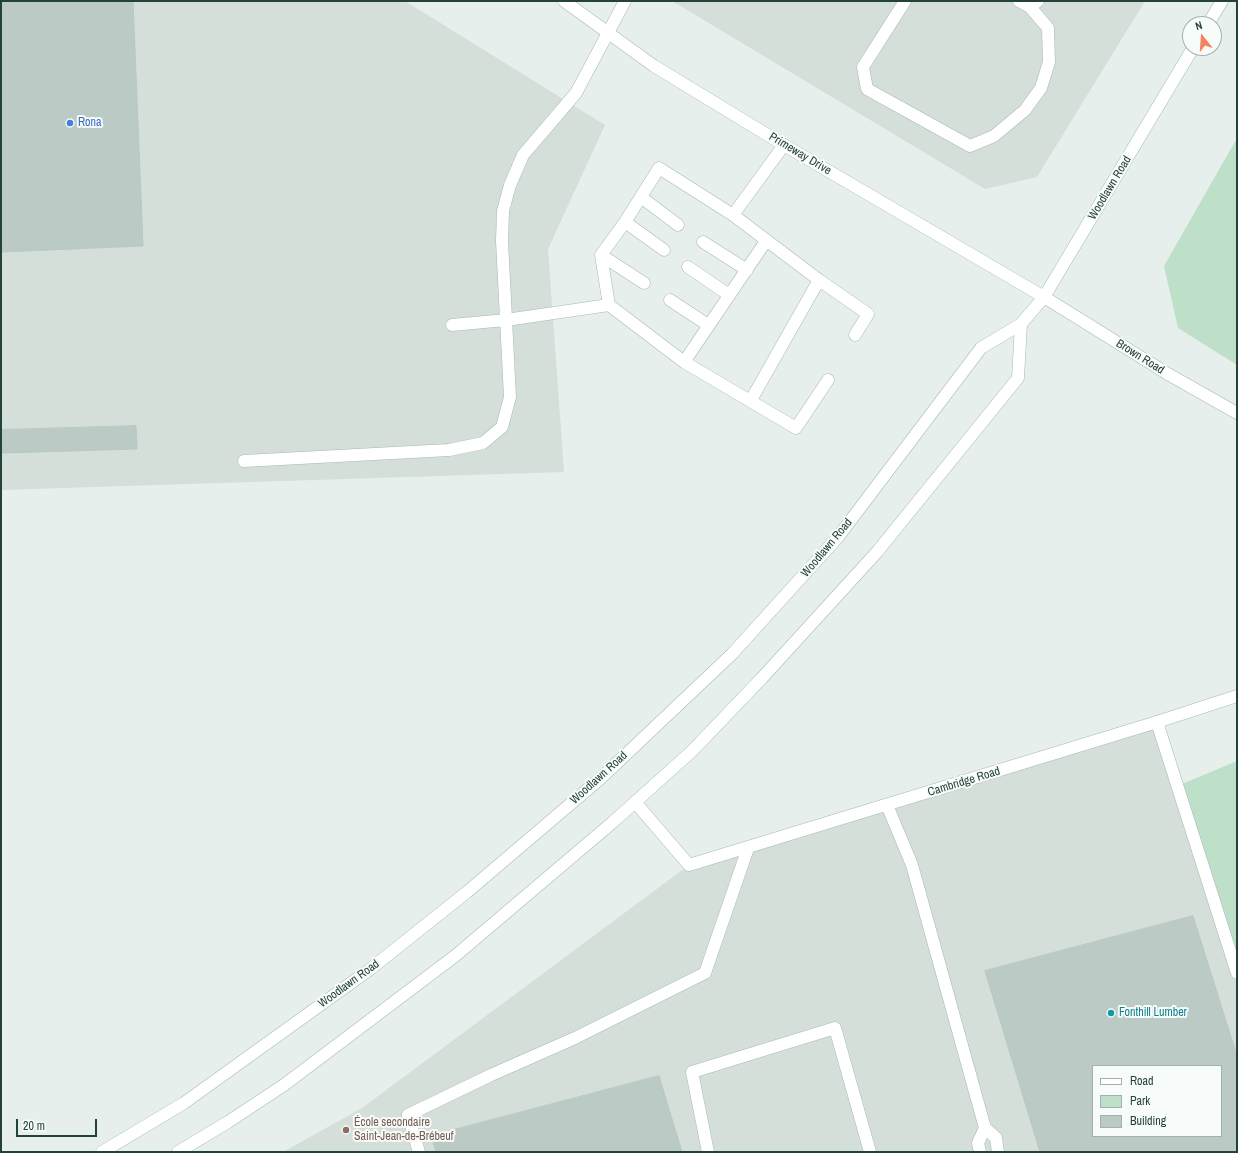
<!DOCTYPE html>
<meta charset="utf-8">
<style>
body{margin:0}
#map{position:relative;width:1238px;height:1153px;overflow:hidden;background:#e6efeb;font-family:"Archivo Narrow",sans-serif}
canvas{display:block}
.frame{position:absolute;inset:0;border:2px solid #24423a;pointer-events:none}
.legend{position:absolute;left:1092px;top:1065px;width:130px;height:72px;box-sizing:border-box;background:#f7fbf9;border:1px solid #a3b1ad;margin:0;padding:5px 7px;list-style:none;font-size:12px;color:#24423a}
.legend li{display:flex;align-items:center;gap:8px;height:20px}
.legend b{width:20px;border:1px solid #a3b1ad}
.north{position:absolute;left:1182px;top:16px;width:40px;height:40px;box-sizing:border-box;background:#f7fbf9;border:1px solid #a3b1ad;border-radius:50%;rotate:343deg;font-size:11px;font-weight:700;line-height:16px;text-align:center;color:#24423a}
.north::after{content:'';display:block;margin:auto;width:14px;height:18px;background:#f4845f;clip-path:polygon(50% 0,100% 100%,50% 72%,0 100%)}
.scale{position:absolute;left:16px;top:1119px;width:81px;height:18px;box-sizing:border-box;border:2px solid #24423a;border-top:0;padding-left:5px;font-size:12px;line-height:14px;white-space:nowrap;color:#24423a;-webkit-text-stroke:3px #f7fbf9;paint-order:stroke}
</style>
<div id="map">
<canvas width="1238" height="1153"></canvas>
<div class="frame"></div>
<ul class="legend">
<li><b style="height:5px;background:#fff"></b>Road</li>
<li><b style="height:11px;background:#bfe0c8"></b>Park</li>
<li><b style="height:11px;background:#bbcac4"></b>Building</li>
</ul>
<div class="north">N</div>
<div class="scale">20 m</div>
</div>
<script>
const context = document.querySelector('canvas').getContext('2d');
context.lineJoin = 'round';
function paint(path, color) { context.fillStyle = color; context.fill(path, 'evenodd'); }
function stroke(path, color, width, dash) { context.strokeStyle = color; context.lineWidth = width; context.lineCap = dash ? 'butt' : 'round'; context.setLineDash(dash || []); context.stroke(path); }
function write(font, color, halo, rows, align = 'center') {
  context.font = font + ' "Archivo Narrow",sans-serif'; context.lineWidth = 4; context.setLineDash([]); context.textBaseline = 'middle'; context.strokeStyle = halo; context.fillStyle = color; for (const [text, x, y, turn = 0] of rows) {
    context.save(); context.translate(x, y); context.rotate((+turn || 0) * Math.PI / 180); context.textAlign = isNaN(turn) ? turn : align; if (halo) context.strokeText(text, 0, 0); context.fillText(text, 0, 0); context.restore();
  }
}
const built = new Path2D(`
 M1 1H405L605 125 548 249 564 472 1 490Z
 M672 1H1145L1037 177 985 189Z
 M1157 722 1237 962V1152H283L362 1108 689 865ZM1093 1066H1221V1136H1093Z`);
const green = new Path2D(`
 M1237 138V365L1178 328 1164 266Z
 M1237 761V968L1177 786Z`);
const building = new Path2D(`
 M1 1H133L143 246 1 252Z
 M136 426 137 449 1 453V430Z
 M1193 916 1237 1056V1152H1040L985 971ZM1093 1066H1221V1136H1093Z
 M659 1076 682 1152H436L431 1136Z`);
const lane = new Path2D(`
 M905 1 863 67 867 89 970 146 994 136 1025 110 1041 88 1049 62 1048 28 1030 7
 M1019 1 1030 7 1038 1
 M641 197 678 225
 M733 215 819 280 868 314 855 335
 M625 222 664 250
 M703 242 747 270
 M601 255 609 305
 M688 267 729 295
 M644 283 601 255 625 222 659 168 733 215 784 145
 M670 300 708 325
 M452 325 506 320 609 305 684 362 796 428 828 380
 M684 362 766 241
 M751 400 819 280
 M244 461 449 450 483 443 502 427 510 397 502 241 503 211 510 185 523 155 576 93 625 1
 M1157 722 1237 973
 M887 805 912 865 985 1128 996 1138 998 1152
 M419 1152 408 1115 491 1075 575 1038 705 973 748 848
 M708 1152 692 1072 835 1028 870 1152
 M980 1152 978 1143 985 1128`);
const street = new Path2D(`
 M564 1 654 66 784 145 1044 297
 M635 802 689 865 1157 722 1237 696`);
const secondary = new Path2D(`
 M1208 24 1222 1
 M1044 297 1168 374 1237 413
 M102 1152 184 1103 369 970 467 892 601 778 732 654 838 537 981 348 1021 324 1044 297 1193 48
 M178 1152 228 1122 284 1085 455 956 613 822 692 751 762 678 877 552 1018 378 1021 324`);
const markers = [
 [70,123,4,"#3f7fe0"],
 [1111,1013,4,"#0f9aa8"],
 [346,1130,4,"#8d6e63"]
];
const shopNames = [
 ["Rona",78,123]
];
const streetNames = [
 ["Primeway Drive",800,154,31],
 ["Woodlawn Road",1110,188,-59],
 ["Brown Road",1140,357,32],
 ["Woodlawn Road",827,548,-50],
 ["Woodlawn Road",599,778,-42],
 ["Cambridge Road",964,782,-17],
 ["Woodlawn Road",349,984,-36]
];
const cultureNames = [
 ["Fonthill Lumber",1119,1013]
];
const educationNames = [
 ["École secondaire",354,1123],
 ["Saint-Jean-de-Brébeuf",354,1137]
];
paint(built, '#d4dfda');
paint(green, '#bfe0c8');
paint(building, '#bbcac4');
stroke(building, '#b8c9c2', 1);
stroke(lane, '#a8b8b2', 13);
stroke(street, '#a8b8b2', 13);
stroke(secondary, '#a4bbb3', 13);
stroke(lane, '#fff', 12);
stroke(street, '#fff', 12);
stroke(secondary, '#fff', 12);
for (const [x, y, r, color] of markers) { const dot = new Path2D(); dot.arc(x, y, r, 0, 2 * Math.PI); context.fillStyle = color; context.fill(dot); stroke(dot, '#f7fbf9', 1.5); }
write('12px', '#366cbe', '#f7fbf9', shopNames, 'left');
write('12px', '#24423a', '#f7fbf9', streetNames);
write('12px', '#0d838f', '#f7fbf9', cultureNames, 'left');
write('12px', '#785e54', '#f7fbf9', educationNames, 'left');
</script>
